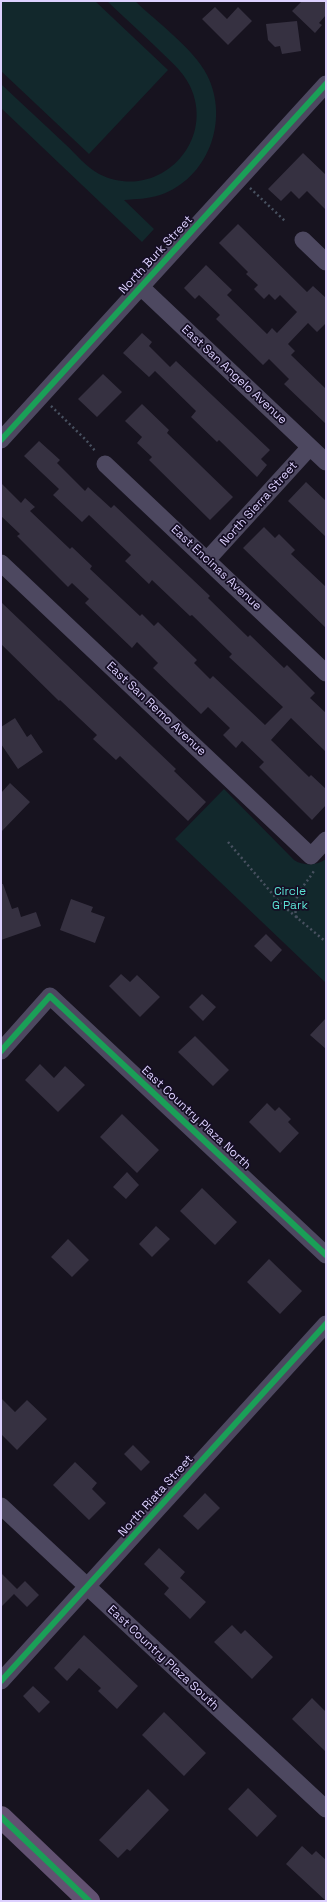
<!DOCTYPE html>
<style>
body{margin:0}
#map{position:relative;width:327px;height:1902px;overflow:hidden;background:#17131f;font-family:"Space Grotesk",sans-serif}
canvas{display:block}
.frame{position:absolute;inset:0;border:2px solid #ddd1ff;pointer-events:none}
</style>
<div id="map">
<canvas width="327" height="1902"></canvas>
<div class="frame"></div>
</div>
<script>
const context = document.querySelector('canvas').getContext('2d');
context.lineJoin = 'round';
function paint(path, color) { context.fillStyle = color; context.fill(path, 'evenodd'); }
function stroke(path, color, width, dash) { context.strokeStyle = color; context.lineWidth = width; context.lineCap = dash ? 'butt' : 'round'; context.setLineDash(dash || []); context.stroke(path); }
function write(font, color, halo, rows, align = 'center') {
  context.font = font + ' "Space Grotesk",sans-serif'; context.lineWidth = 3.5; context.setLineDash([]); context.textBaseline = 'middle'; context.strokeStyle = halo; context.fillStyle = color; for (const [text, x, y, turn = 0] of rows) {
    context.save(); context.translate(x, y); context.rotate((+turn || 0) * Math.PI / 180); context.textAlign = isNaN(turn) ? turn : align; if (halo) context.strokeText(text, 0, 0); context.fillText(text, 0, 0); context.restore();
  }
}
const green = new Path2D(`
 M1 1H95L168 70 89 154 1 71Z
 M107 1H135C157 22 194 49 207 75 230 120 208 179 160 195 148 199 136 199 124 200L154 229 142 242 1 108V84C22 104 44 124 65 144 76 154 86 167 99 174 157 203 217 143 190 86 182 70 168 59 156 47 140 32 123 16 107 1Z
 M224 789 294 860C303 866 317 866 326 859V983L175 839Z`);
const building = new Path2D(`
 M302 1H326V15L319 23 322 25 315 33 292 11Z
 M215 7 227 19 238 7 252 21 228 45 202 19Z
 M297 21 301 51 282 54 280 46 275 47 268 40 266 24Z
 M303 153 326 175V210L307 191 299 199 291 191 281 201 268 189Z
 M238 224 307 292 313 286 326 298V323L317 332 308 323 288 344 295 351 291 355 326 389V424L284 384 289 379 269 359 263 365 216 319 220 315 199 295 195 299 184 288 206 265 232 290 227 295 267 334 272 328 277 333 297 312 280 295 275 300 269 294 264 299 254 289 258 285 246 274 248 272 219 243Z
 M142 333 152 342 149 346 170 367 176 361 270 450 261 459 267 465 257 477 219 440 217 442 191 417 196 411 155 371 149 377 123 353Z
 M103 374 122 392 97 417 78 399Z
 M142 404 169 430 167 433 233 497 210 520 149 460 152 457 137 443 142 437 125 421Z
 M39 441 60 460 57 463 85 491 88 487 111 508 114 505 210 596 208 598 248 637 250 635 284 668 287 665 315 693 310 698 326 713V752L291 718 271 740 309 777 311 775 326 789V805L312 820 259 767 264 762 242 741 236 748 223 735 230 728 208 707 201 714 153 668 158 663 137 642 132 648 85 603 89 599 72 583 68 587 17 536 20 534 1 516V483L21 503 25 498 35 507 30 511 70 549 72 547 92 566 90 569 140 616 142 614 154 626 158 622 197 660 194 663 210 679 213 676 265 725 283 707 229 657 232 654 192 615 190 616 152 580 149 584 125 561 131 555 89 515 82 522 53 495 59 489 24 456Z
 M306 482 326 501V537L288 501Z
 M264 527 275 538 279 534 295 550 291 554 326 587V628L243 548Z
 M1 602 176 769 174 771 206 802 188 821 120 756 116 760 93 739 97 735 60 700 59 701 1 644Z
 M15 718 27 737 31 734 43 752 18 769 1 744V727Z
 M10 783 30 802 1 832V793Z
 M1 884H3L12 909 18 907 21 917 36 912 41 926 1 940Z
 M71 899 93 907 91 912 105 917 95 943 60 930Z
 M266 934 282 950 271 962 254 946Z
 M121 974 130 982 137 975 160 997 140 1017 109 986Z
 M202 994 216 1007 203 1021 189 1007Z
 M326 1018V1049L310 1035Z
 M195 1036 229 1070 213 1086 178 1052Z
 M40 1064 54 1078 65 1066 85 1085 58 1112 25 1080Z
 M267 1103 275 1111 279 1107 291 1119 288 1122 299 1133 280 1153 249 1122Z
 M122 1114 159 1150 137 1173 100 1137Z
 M127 1172 139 1185 126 1199 113 1187Z
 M202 1188 237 1222 215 1245 180 1211Z
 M156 1226 170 1239 152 1257 139 1244Z
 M68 1239 89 1260 72 1277 51 1257Z
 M269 1259 302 1291 280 1314 247 1282Z
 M1 1398 15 1412 27 1400 47 1419 17 1450 1 1434Z
 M133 1445 150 1462 141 1471 124 1454Z
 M75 1462 97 1483 92 1489 106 1503 89 1520 53 1485Z
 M205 1493 220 1508 198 1530 183 1516Z
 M159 1548 185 1572 180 1578 206 1602 190 1619 164 1594 169 1588 144 1564Z
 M1 1573 17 1589 25 1581 39 1595 27 1607 14 1594 1 1607Z
 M232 1625 241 1634 245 1630 273 1657 252 1679 214 1642Z
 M84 1635 138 1686 117 1709 98 1691 101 1688 79 1668 67 1681 54 1668Z
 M33 1686 50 1702 39 1713 23 1696Z
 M312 1698 326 1712V1752L292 1719Z
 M164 1712 206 1753 184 1776 142 1735Z
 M248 1788 277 1816 257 1837 228 1809Z
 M148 1789 169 1810 130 1851 127 1849 118 1858 99 1840Z
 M302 1846 312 1855 316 1851 326 1860V1901L286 1864Z`);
const path = new Path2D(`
 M250 188 285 221
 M51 406 86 440 96 452
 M228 842 282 905 326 942
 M297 918C290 897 304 887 314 871`);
const minor = new Path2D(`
 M303 240 326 262
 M142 288 326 462
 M1 440 326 84
 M105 464 326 673
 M207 560 310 447
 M1 563 311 856 326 840
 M1 1051 50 996 326 1255
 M1 1506 326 1809
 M1 1681 326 1324`);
const major = new Path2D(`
 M1 1817 89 1901`);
const cycleway = new Path2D(`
 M1 440 326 84
 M1 1051 50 996 326 1255
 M1 1681 326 1324
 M1 1817 89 1901`);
const streetNames = [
 ["North Burk Street",156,255,-47],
 ["East San Angelo Avenue",234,375,43],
 ["North Sierra Street",259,504,-48],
 ["East Encinas Avenue",216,568,43],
 ["East San Remo Avenue",156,709,43],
 ["East Country Plaza North",196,1118,43],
 ["North Riata Street",156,1496,-48],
 ["East Country Plaza South",163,1658,43]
];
const parkNames = [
 ["Circle",290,892],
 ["G Park",290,906]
];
paint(green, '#12282c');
paint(building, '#363141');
stroke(path, '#485160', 2.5, [2, 3]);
stroke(minor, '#4d4860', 17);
stroke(major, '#625171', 22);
stroke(cycleway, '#1a9f57', 6);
write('12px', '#ddd1ff', '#150e24', streetNames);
write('12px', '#5be1d3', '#150e24', parkNames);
</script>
